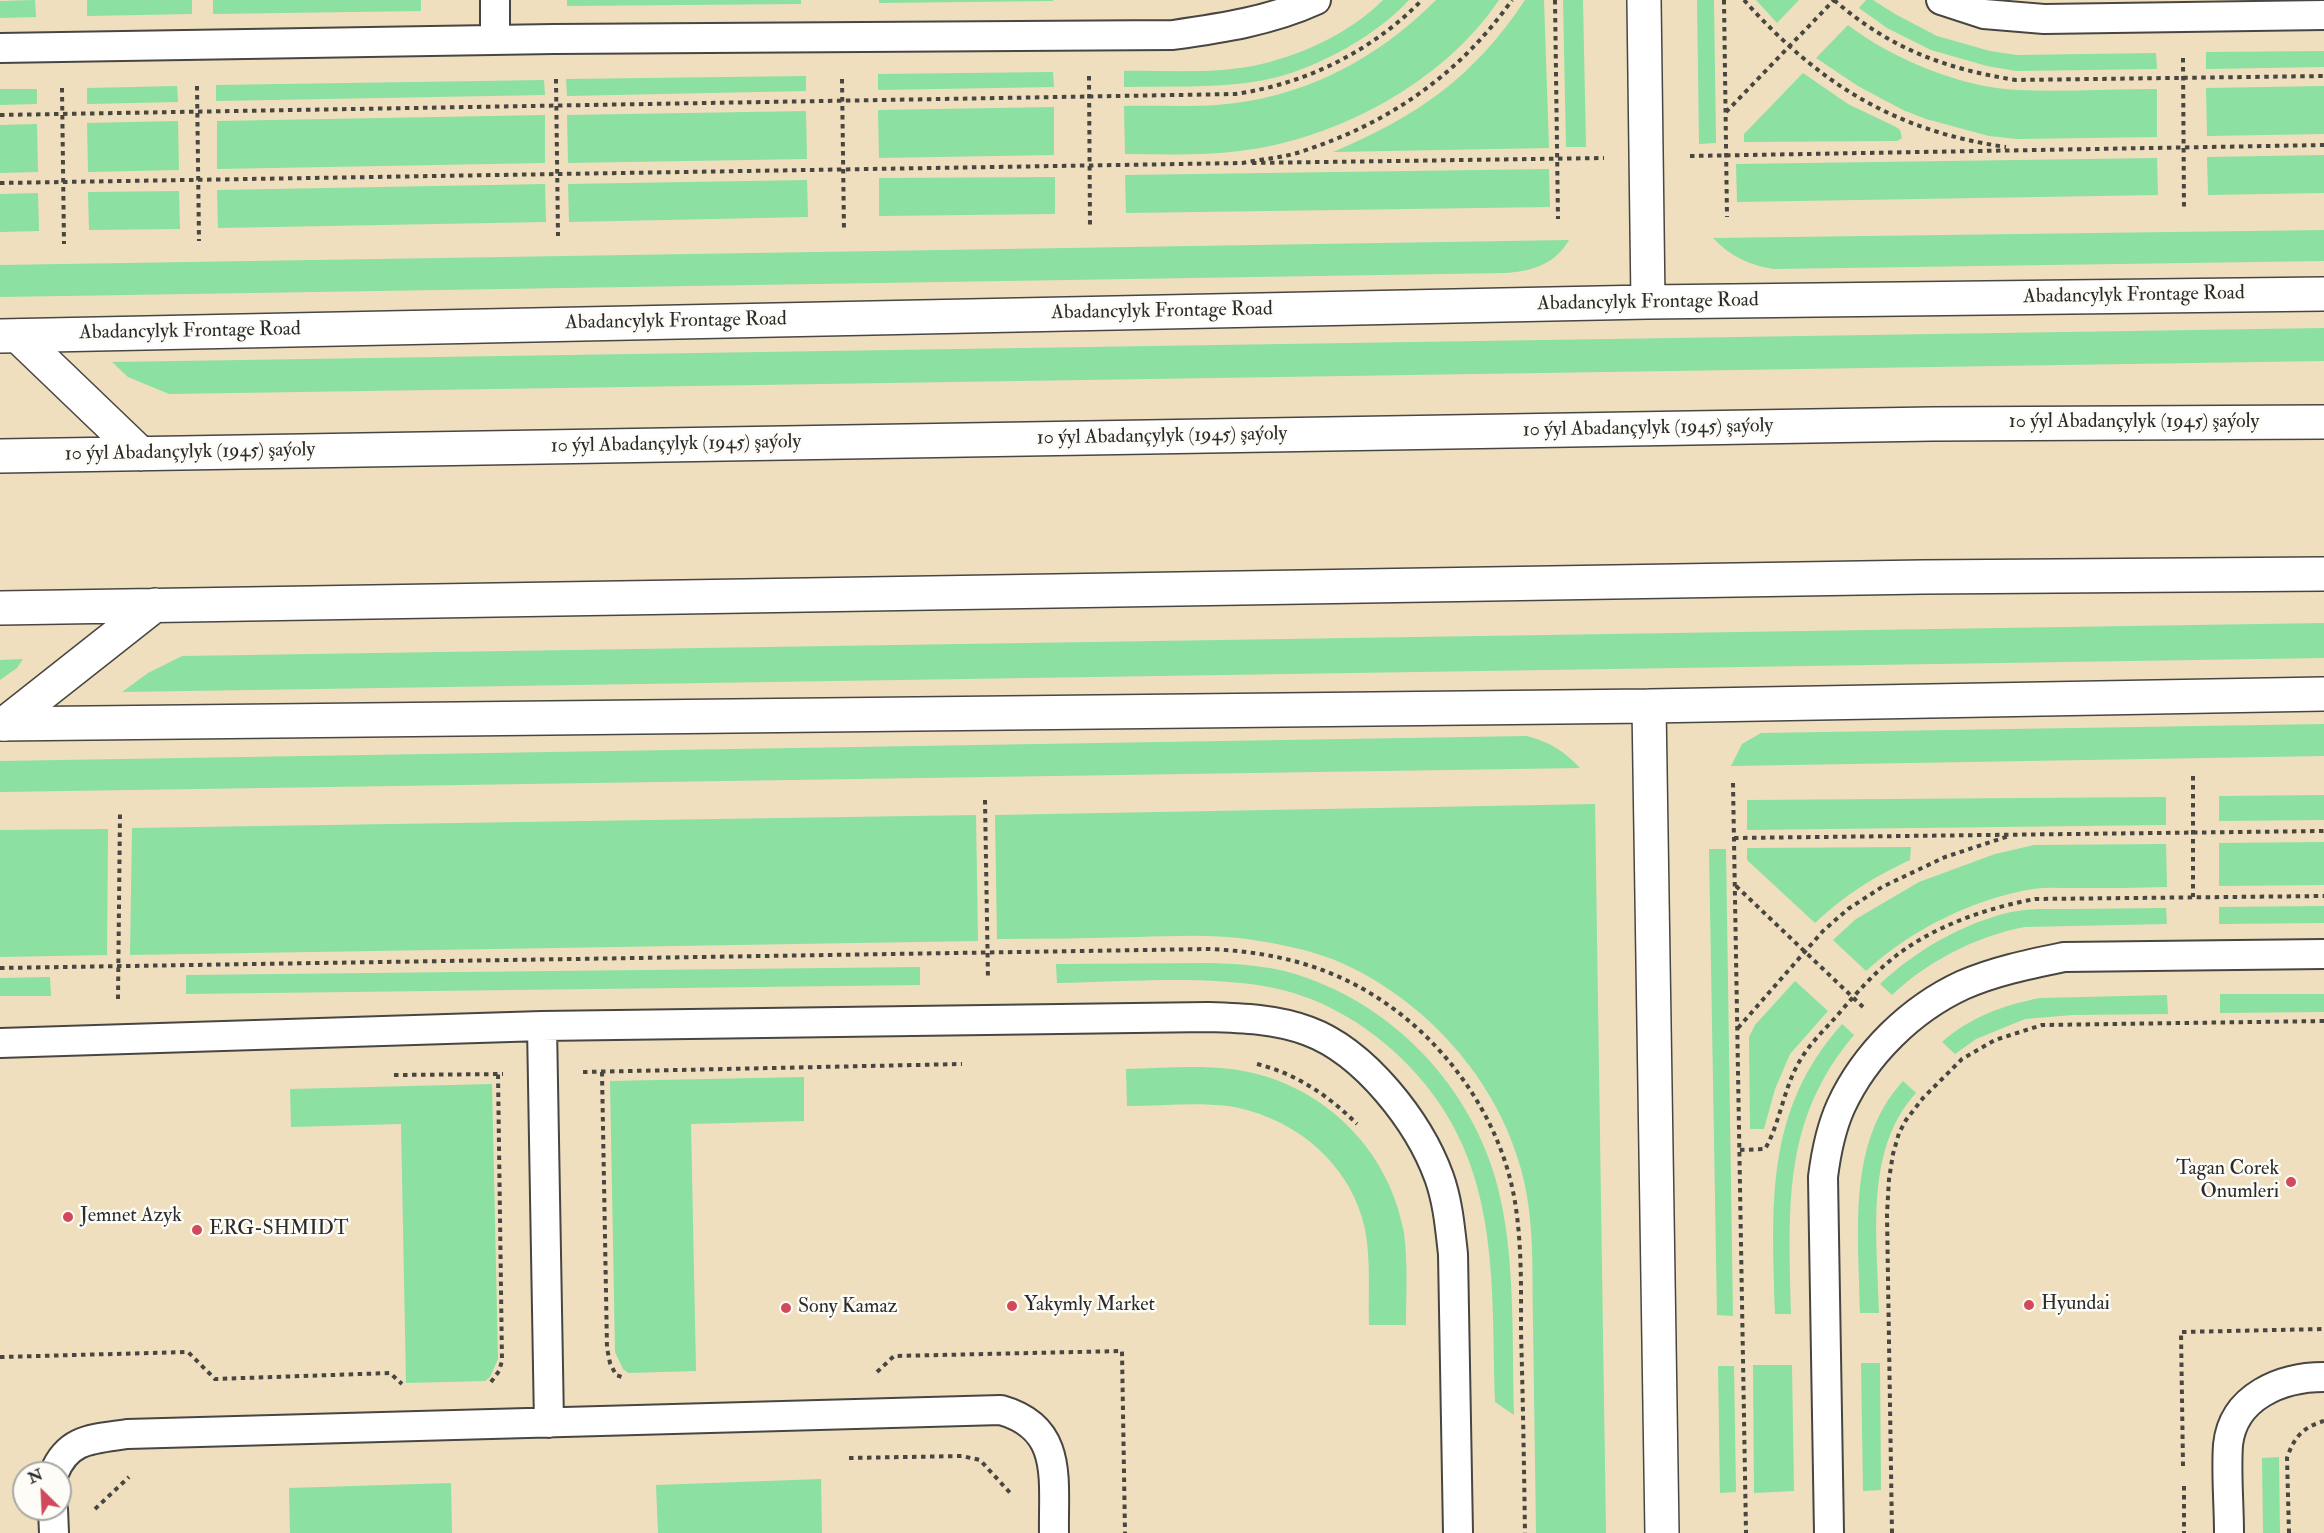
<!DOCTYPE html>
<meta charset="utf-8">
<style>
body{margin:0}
#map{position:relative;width:2324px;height:1533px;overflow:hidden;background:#efdfbe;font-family:"IM FELL Double Pica",serif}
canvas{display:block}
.north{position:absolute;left:12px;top:1461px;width:60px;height:60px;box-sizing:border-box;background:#fdfcf7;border:2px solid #a9a8a5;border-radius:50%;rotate:336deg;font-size:16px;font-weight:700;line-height:24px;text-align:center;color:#2b2b2b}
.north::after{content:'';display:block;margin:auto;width:21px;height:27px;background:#d1495b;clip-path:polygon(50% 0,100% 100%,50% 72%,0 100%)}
</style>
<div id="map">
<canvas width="2324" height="1533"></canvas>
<div class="north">N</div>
</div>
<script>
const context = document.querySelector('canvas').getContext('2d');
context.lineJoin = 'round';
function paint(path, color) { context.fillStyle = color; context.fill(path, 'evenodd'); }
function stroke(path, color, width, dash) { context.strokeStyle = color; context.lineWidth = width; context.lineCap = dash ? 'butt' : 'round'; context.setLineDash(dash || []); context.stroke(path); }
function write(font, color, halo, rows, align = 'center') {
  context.font = font + ' "IM FELL Double Pica",serif'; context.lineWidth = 5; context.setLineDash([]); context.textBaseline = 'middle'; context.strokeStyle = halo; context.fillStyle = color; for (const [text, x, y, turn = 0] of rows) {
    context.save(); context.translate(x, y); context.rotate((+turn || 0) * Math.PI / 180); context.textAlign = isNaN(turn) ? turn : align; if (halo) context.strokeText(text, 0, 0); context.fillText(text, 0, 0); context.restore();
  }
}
const green = new Path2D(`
 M35 0 36 17 0 18V1Z
 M87 0H192V14L87 16Z
 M213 0H421V11L213 14Z
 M567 0H801V4L567 6Z
 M879 0H1053V1L879 3Z
 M1383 0H1409C1373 39 1306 75 1253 82 1210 88 1167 86 1124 87V71C1166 70 1211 74 1253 66 1300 56 1349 34 1383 0Z
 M1436 0H1499C1444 82 1336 140 1239 151 1201 156 1163 154 1125 154L1124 106C1155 105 1186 107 1216 105 1302 99 1376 60 1436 0Z
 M1525 0H1544L1549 148 1333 152C1418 116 1474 77 1525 0Z
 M1563 0H1583L1586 147H1566Z
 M1697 0H1714L1716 143 1699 144Z
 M1756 0H1799L1777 23Z
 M1866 0H1873L1895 14 1937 36 1990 51 2017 55 2156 53 2157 69 2016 71 1987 66 1931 50 1887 28 1859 8Z
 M1848 25C1892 59 1963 88 2018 90 2064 92 2111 89 2157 89V137L2017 139 1989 136 1926 119 1903 110 1858 86 1816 58Z
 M2324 51V67L2206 69V52Z
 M1053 72 1054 87 878 90V74Z
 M1803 73 1848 104 1896 127 1900 130 1902 138 1897 141 1744 142V134Z
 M806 76V91L567 96 566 79Z
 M544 80 545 95 216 101V85Z
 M177 86 178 102 87 104V88Z
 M2324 86V134L2207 136 2206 88Z
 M0 89H37V104L0 105Z
 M1054 107V155L879 158 878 110Z
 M806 111 807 159 568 163 567 115Z
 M545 115V163L217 169V121Z
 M178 121 179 170 88 172 87 123Z
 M37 124 38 172 0 173V125Z
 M2324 155V193L2208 195 2207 157Z
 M2157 158 2158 195 1737 202 1736 164Z
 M1549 169 1550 207 1126 213 1125 175Z
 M1055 177V214L879 216V178Z
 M807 180 808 217 569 222 568 184Z
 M545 184 546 222 218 228 217 190Z
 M179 191 180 229 89 230 88 192Z
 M38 193 39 231 0 232V194Z
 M2324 230V261L1773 269C1749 265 1730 256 1713 238Z
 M1569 240C1555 264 1533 271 1506 273L0 297V265Z
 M2324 328V361L169 394 128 377 112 362Z
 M2324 623V658L122 692 148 673 182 656Z
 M23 659 17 668 0 680V660Z
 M2324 724V756L1731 766 1742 744 1761 733Z
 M1527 736C1550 742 1564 751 1580 768L0 792V761Z
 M2324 795V820L2219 821V796Z
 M2166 797V825L1747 830V800Z
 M1595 804 1606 1533H1536C1535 1463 1534 1393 1533 1323 1532 1272 1535 1219 1521 1169 1497 1080 1427 1002 1344 964 1313 950 1280 944 1247 939 1211 934 1174 936 1137 937 1091 938 1044 939 997 939L995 815Z
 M976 815 978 941 130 955 132 828Z
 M108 829 107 955 0 957V830Z
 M2324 842V885L2219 886V843Z
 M2166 844 2167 887C2136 888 2105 888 2074 888 2061 888 2046 887 2033 889 1972 899 1911 930 1866 971L1833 940 1856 919 1919 882 1995 854 2034 845Z
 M1911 847 1910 860C1872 878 1846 894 1815 923L1747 860V848Z
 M1709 849H1726L1733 1316 1717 1315Z
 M2324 906V923L2219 924V907Z
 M2166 908 2167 924 2025 927C1976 936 1928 961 1892 995L1880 984C1915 951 1963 923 2011 912 2030 908 2051 909 2070 909 2102 909 2134 908 2166 908Z
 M1209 963C1242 964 1276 966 1307 978 1408 1014 1485 1105 1503 1211 1515 1277 1512 1347 1514 1415L1495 1402C1491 1266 1502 1146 1389 1047 1356 1018 1313 995 1269 987 1204 975 1123 982 1057 983L1056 964Z
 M920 967V985L186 994V975Z
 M50 977 51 996H0V978Z
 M1795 981 1828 1011 1790 1054 1775 1089 1764 1129H1750L1749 1037 1755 1025Z
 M2220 994H2324V1012L2220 1013Z
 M2167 995 2168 1014 2072 1015 2025 1019 1976 1039 1955 1054 1942 1042C1970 1017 2004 1005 2040 998Z
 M1842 1024 1854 1035C1781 1121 1789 1209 1791 1314H1775C1772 1206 1764 1111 1842 1024Z
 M1126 1069C1161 1068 1197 1065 1231 1069 1319 1080 1389 1147 1404 1233 1408 1263 1406 1295 1406 1325H1369C1368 1294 1371 1260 1365 1229 1351 1163 1293 1116 1228 1106 1195 1102 1160 1106 1127 1106Z
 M804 1077V1121L691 1124 696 1371 628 1373 623 1369 615 1352 610 1081Z
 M1903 1081 1916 1093C1863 1151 1878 1240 1879 1313H1860C1859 1235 1846 1143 1903 1081Z
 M492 1084 498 1359 490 1377 485 1381 406 1383 401 1124 291 1127 290 1089Z
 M1861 1363H1880L1881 1490 1863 1491Z
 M1753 1365H1792L1794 1491 1754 1493Z
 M1718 1366H1734L1736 1492 1720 1493Z
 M2279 1457 2280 1533H2263L2262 1458Z
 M821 1479 822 1533H658L656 1485Z
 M451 1483 452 1533H290L289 1488Z`);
const path = new Path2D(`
 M1555 0 1558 219
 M1724 0 1727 217
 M1744 0C1818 83 1894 131 2006 147
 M1834 0C1889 48 1945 69 2016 80L2324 76
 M2183 58 2184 210
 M1089 76 1090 227
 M556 79 558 236
 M842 79 844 231
 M197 86 199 241
 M62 88 64 244
 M1726 112 1834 0
 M0 115 1235 94C1306 84 1372 51 1422 0
 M1690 156 2324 145
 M1252 163 1604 158
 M0 183 1242 163C1261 159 1282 158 1300 152 1388 124 1459 75 1512 0
 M2193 776V897
 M1733 783 1746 1533
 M985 800 988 980
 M1734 838 2324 831
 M1736 886 1863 1007
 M0 968 1209 949C1253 951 1296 958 1337 976 1427 1015 1499 1105 1515 1202 1522 1245 1521 1290 1521 1333 1523 1400 1524 1466 1525 1533
 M118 999 120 811
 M1738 1028 1823 931 1848 909 1882 887 1945 857 2009 836
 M1257 1064C1297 1074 1329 1096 1357 1124
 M583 1072 962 1064
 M602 1072 607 1348 610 1363 616 1375 622 1377
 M394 1075 503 1074
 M1740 1150 1765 1149C1780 1123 1783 1091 1798 1064 1807 1047 1822 1032 1835 1018 1853 997 1871 976 1892 959 1931 927 1986 908 2035 899L2324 896
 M0 1357 188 1352 215 1379 390 1373 402 1384
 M877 1372 894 1356 1122 1351 1125 1533
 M491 1382 499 1371 502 1361 498 1074
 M849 1458 962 1456 980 1460 1012 1495
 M2183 1466 2181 1332 2324 1329
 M2184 1486V1533
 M95 1509 129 1477
 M1892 1533 1887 1214 1889 1179 1893 1154 1899 1133 1906 1120 1923 1098 1962 1059 1995 1040 2042 1025 2324 1021
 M2289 1533 2287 1458C2294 1437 2303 1427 2324 1421`);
const lane = new Path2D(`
 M495 0V39
 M1941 0 1984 14 2044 19 2324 15
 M0 48 554 39 1173 35C1222 28 1270 21 1316 0
 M542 1026 549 1423
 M0 1043 542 1026 1208 1017C1242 1018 1276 1019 1308 1031 1365 1052 1419 1122 1439 1177 1448 1202 1450 1228 1453 1254L1458 1533
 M54 1473C68 1438 93 1439 127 1434L1001 1410C1064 1428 1053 1479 1054 1533
 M53 1509 54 1533
 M1829 1533 1823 1177C1826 1153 1831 1128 1841 1106 1865 1054 1911 1009 1963 985 1995 971 2030 964 2064 957L2324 954
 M2229 1533C2229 1504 2226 1473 2228 1445 2233 1396 2282 1377 2324 1377`);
const street = new Path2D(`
 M1644 0 1648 302
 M0 336 1648 302 2324 294
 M1649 706 1662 1533
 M0 724 1649 706 2324 694`);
const primary = new Path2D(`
 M18 336 141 454
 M0 456 1932 424 2324 422
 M0 608 1923 577 2324 574
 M4 724 155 605`);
const markers = [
 [2291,1182,6,"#d1495b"],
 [68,1217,6,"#d1495b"],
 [197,1230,6,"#d1495b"],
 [2029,1305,6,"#d1495b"],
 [1012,1306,6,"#d1495b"],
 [786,1308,6,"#d1495b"]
];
const streetNames = [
 ["Abadancylyk Frontage Road",2134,296,-1],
 ["Abadancylyk Frontage Road",1648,303,-1],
 ["Abadancylyk Frontage Road",1162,312,-1],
 ["Abadancylyk Frontage Road",676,322,-1],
 ["Abadancylyk Frontage Road",190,332,-1],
 ["10 ýyl Abadançylyk (1945) şaýoly",2134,423],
 ["10 ýyl Abadançylyk (1945) şaýoly",1648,429,-1],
 ["10 ýyl Abadançylyk (1945) şaýoly",1162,437,-1],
 ["10 ýyl Abadançylyk (1945) şaýoly",676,445,-1],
 ["10 ýyl Abadançylyk (1945) şaýoly",190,453,-1]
];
const poiNames = [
 ["Tagan Corek",2279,1170,"right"],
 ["Onumleri",2279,1193,"right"],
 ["Jemnet Azyk",80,1217],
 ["ERG-SHMIDT",209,1230],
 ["Hyundai",2041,1305],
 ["Yakymly Market",1024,1306],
 ["Sony Kamaz",798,1308]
];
paint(green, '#8be0a2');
stroke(lane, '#484641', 32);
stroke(street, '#484641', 36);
stroke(primary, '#484641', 36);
stroke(path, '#484641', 4, [4.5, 4.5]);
stroke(lane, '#fff', 28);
stroke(street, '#fff', 33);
stroke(primary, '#fff', 33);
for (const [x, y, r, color] of markers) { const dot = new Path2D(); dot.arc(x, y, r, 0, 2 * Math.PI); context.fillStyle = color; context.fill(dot); stroke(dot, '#fdfcf7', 2); }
write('20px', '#2b2b2b', '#fdfcf7', streetNames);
write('20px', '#2b2b2b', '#fdfcf7', poiNames, 'left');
</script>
